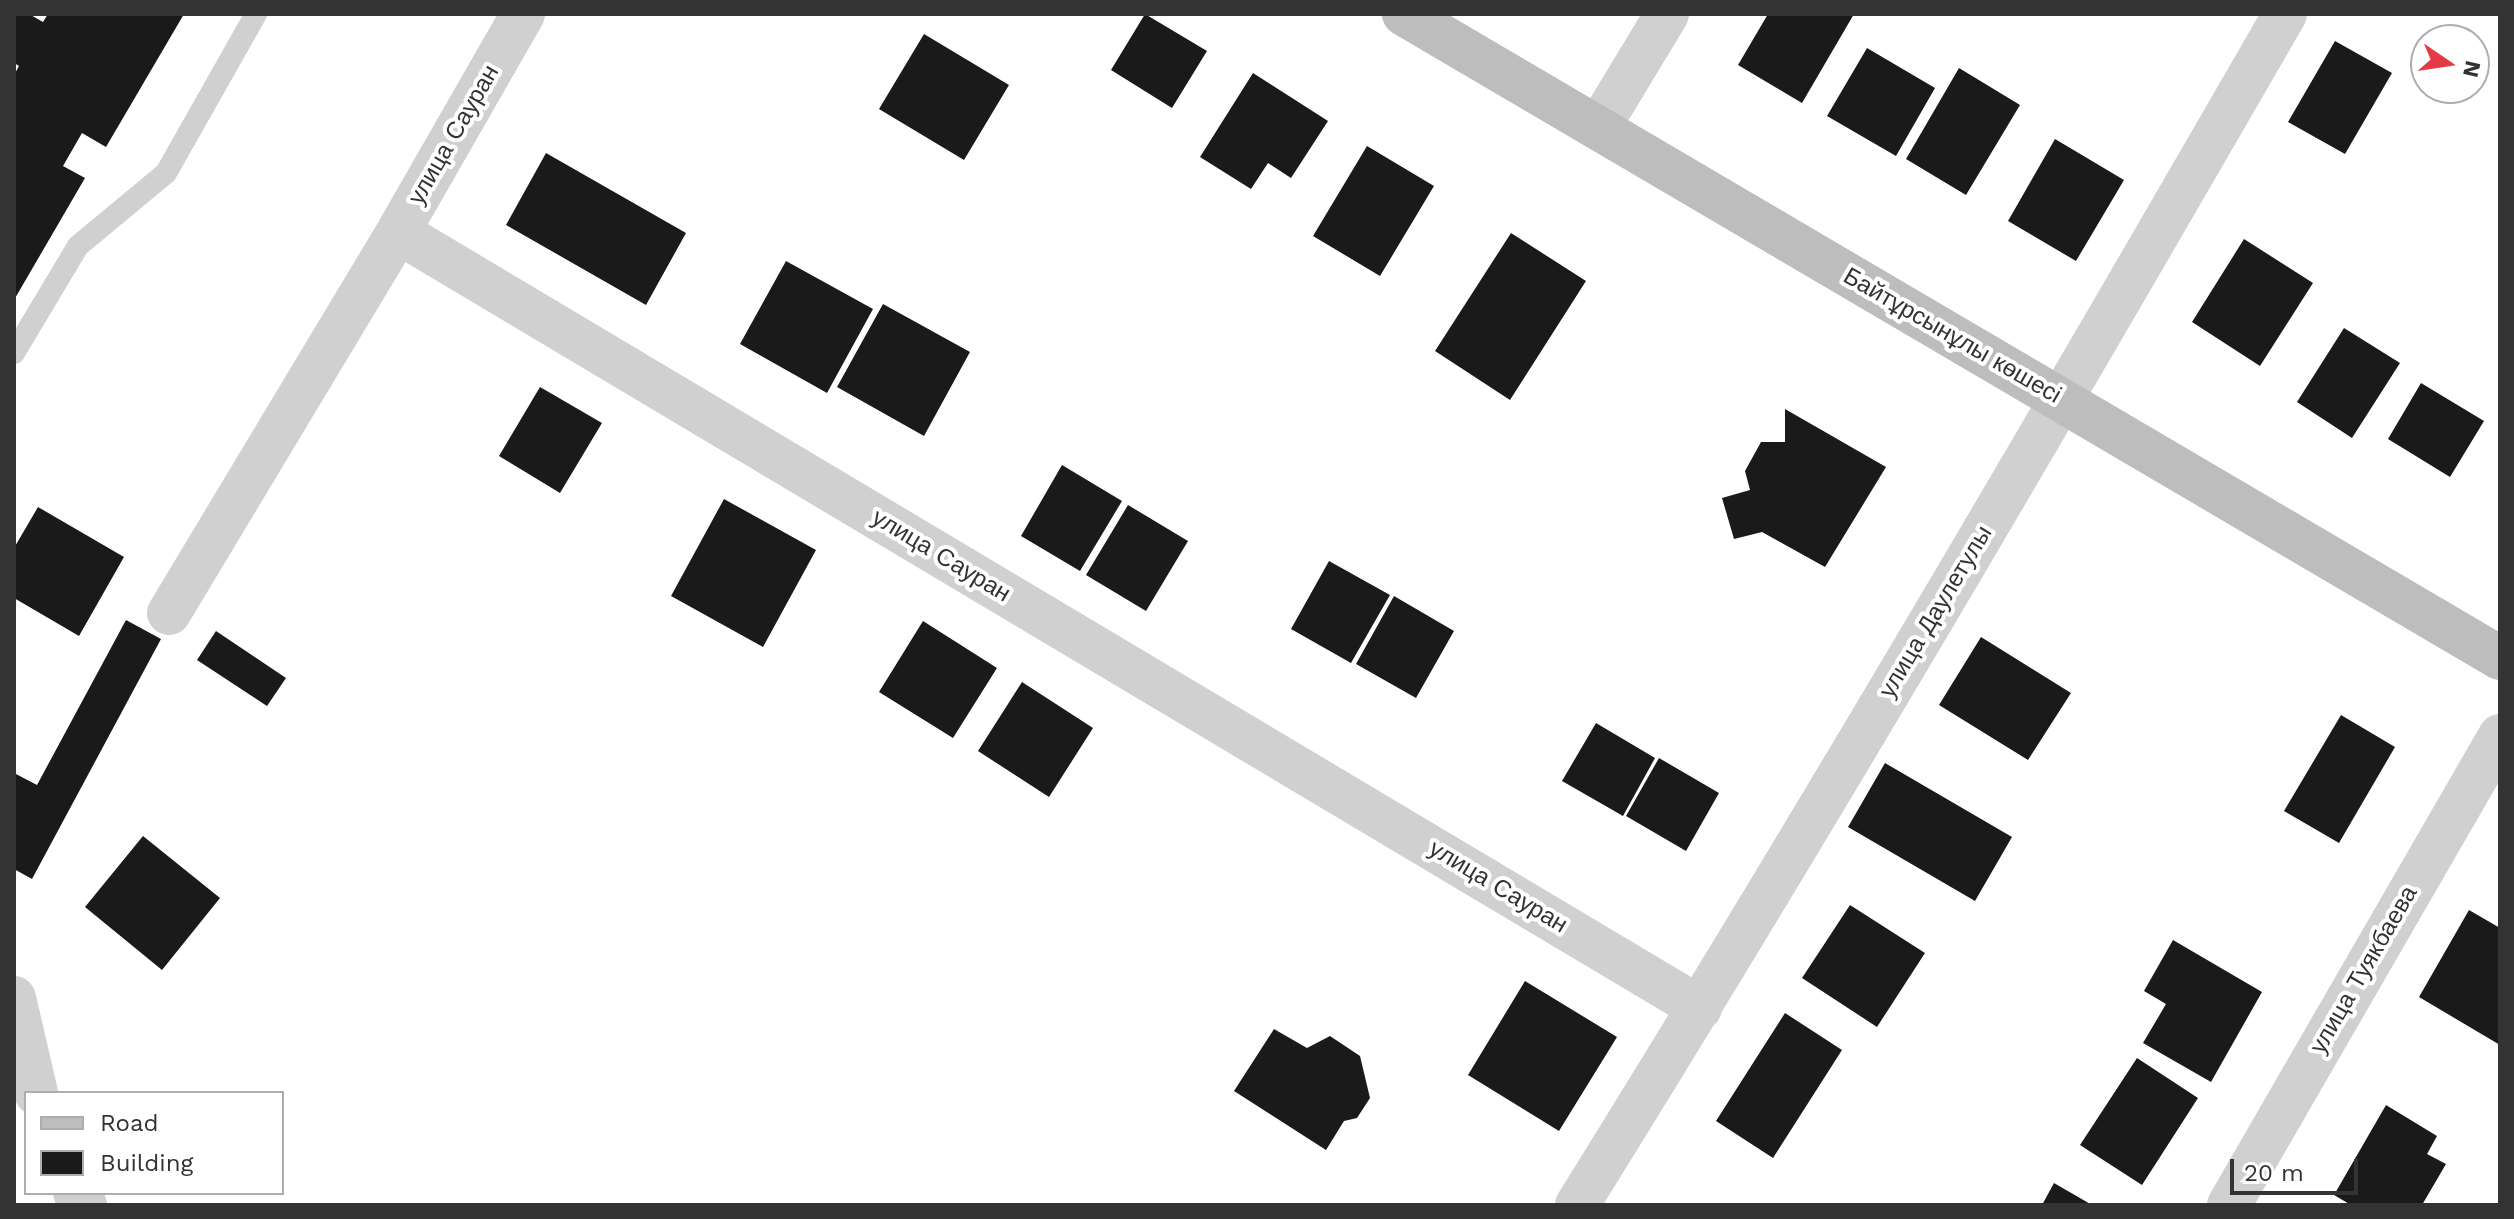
<!DOCTYPE html>
<meta charset="utf-8">
<style>
body{margin:0}
#map{position:relative;width:2514px;height:1219px;overflow:hidden;background:#fff;font-family:"Work Sans",sans-serif}
canvas{display:block}
.frame{position:absolute;inset:0;border:16px solid #333;pointer-events:none}
.legend{position:absolute;left:24px;top:1091px;width:260px;height:104px;box-sizing:border-box;background:#fff;border:2px solid #adadad;margin:0;padding:10px 14px;list-style:none;font-size:24px;color:#333}
.legend li{display:flex;align-items:center;gap:16px;height:40px}
.legend b{width:40px;border:2px solid #adadad}
.north{position:absolute;left:2410px;top:24px;width:80px;height:80px;box-sizing:border-box;background:#fff;border:2px solid #adadad;border-radius:50%;rotate:103deg;font-size:22px;font-weight:700;line-height:32px;text-align:center;color:#333}
.north::after{content:'';display:block;margin:auto;width:28px;height:36px;background:#e63946;clip-path:polygon(50% 0,100% 100%,50% 72%,0 100%)}
.scale{position:absolute;left:2230px;top:1159px;width:128px;height:36px;box-sizing:border-box;border:4px solid #333;border-top:0;padding-left:10px;font-size:24px;line-height:28px;white-space:nowrap;color:#333;-webkit-text-stroke:6px #fff;paint-order:stroke}
</style>
<div id="map">
<canvas width="2514" height="1219"></canvas>
<div class="frame"></div>
<ul class="legend">
<li><b style="height:10px;background:#bdbdbd"></b>Road</li>
<li><b style="height:22px;background:#1a1a1a"></b>Building</li>
</ul>
<div class="north">N</div>
<div class="scale">20 m</div>
</div>
<script>
const context = document.querySelector('canvas').getContext('2d');
context.lineJoin = 'round';
function paint(path, color) { context.fillStyle = color; context.fill(path, 'evenodd'); }
function stroke(path, color, width, dash) { context.strokeStyle = color; context.lineWidth = width; context.lineCap = dash ? 'butt' : 'round'; context.setLineDash(dash || []); context.stroke(path); }
function write(font, color, halo, rows, align = 'center') {
  context.font = font + ' "Work Sans",sans-serif'; context.lineWidth = 8; context.setLineDash([]); context.textBaseline = 'middle'; context.strokeStyle = halo; context.fillStyle = color; for (const [text, x, y, turn = 0] of rows) {
    context.save(); context.translate(x, y); context.rotate((+turn || 0) * Math.PI / 180); context.textAlign = isNaN(turn) ? turn : align; if (halo) context.strokeText(text, 0, 0); context.fillText(text, 0, 0); context.restore();
  }
}
const building = new Path2D(`
 M14 14H29L43 22 48 14H184L106 147 82 133 63 166 85 178 14 300V75L19 66 14 63Z
 M1145 14 1207 51 1172 108 1111 70Z
 M1768 14H1854L1802 103 1738 65Z
 M924 34 1009 85 964 160 879 109Z
 M2335 41 2392 73 2345 154 2288 122Z
 M1867 48 1935 88 1896 156 1827 116Z
 M1959 68 2020 105 1966 195 1906 159Z
 M1253 73 1328 121 1291 178 1268 163 1251 189 1200 157Z
 M2055 139 2124 180 2076 261 2008 221Z
 M1367 146 1434 186 1380 276 1313 236Z
 M546 153 686 233 646 305 506 225Z
 M1511 233 1586 281 1510 400 1435 351Z
 M2244 239 2313 283 2260 366 2192 322Z
 M786 261 873 309 827 393 740 344Z
 M883 304 970 352 924 436 837 387Z
 M2344 328 2400 363 2352 438 2297 402Z
 M2421 383 2484 421 2450 477 2388 439Z
 M540 387 602 423 560 493 499 456Z
 M1785 409 1886 467 1825 567 1762 532 1734 539 1722 498 1750 490 1745 471 1761 442H1785Z
 M1062 465 1122 501 1080 571 1021 536Z
 M724 499 816 550 763 647 671 596Z
 M1128 505 1188 541 1146 611 1086 575Z
 M38 507 124 557 79 636 14 598V548Z
 M1329 561 1390 595 1351 663 1291 629Z
 M1394 596 1454 631 1416 698 1356 664Z
 M126 620 161 639 32 879 14 869V773L37 785Z
 M923 621 997 668 953 738 879 692Z
 M216 631 286 678 267 706 197 660Z
 M1981 637 2071 693 2028 760 1939 705Z
 M1022 682 1093 728 1049 797 978 751Z
 M2341 715 2395 747 2339 843 2284 811Z
 M1596 723 1655 758 1623 816 1562 781Z
 M1659 758 1719 793 1686 851 1626 816Z
 M1885 763 2012 837 1975 901 1848 827Z
 M143 836 220 898 162 970 85 907Z
 M1850 905 1925 953 1877 1027 1802 978Z
 M2469 910 2500 928V1045L2419 997Z
 M2173 940 2262 992 2211 1082 2143 1043 2166 1004 2144 991Z
 M1525 981 1617 1037 1559 1131 1468 1075Z
 M1785 1013 1842 1050 1773 1158 1716 1121Z
 M1274 1029 1307 1048 1330 1036 1360 1056 1370 1098 1357 1118 1344 1121 1326 1150 1234 1091Z
 M2137 1058 2198 1098 2142 1185 2080 1145Z
 M2386 1105 2437 1136 2427 1154 2446 1164 2422 1205H2351L2334 1195Z
 M2054 1183 2092 1205H2042Z`);
const service = new Path2D(`
 M14 353 78 246 166 173 256 14`);
const minor = new Path2D(`
 M523 14 398 232 1700 1008
 M1598 128 1667 14
 M169 613 398 232
 M14 998 36 1093
 M75 1193 85 1205
 M1577 1205C1821 813 2054 414 2285 14
 M2229 1205 2500 736`);
const secondary = new Path2D(`
 M1404 14 2500 658`);
const streetNames = [
 ["улица Сауран",454,135,-60],
 ["Байтұрсынұлы көшесі",1952,336,30],
 ["улица Сауран",941,556,31],
 ["улица Даулетулы",1936,612,-59],
 ["улица Сауран",1498,887,31],
 ["улица Туякбаева",2364,970,-60]
];
paint(building, '#1a1a1a');
stroke(service, '#d0d0d0', 22);
stroke(minor, '#d0d0d0', 44);
stroke(secondary, '#bdbdbd', 44);
write('24px', '#333', '#fff', streetNames);
</script>
